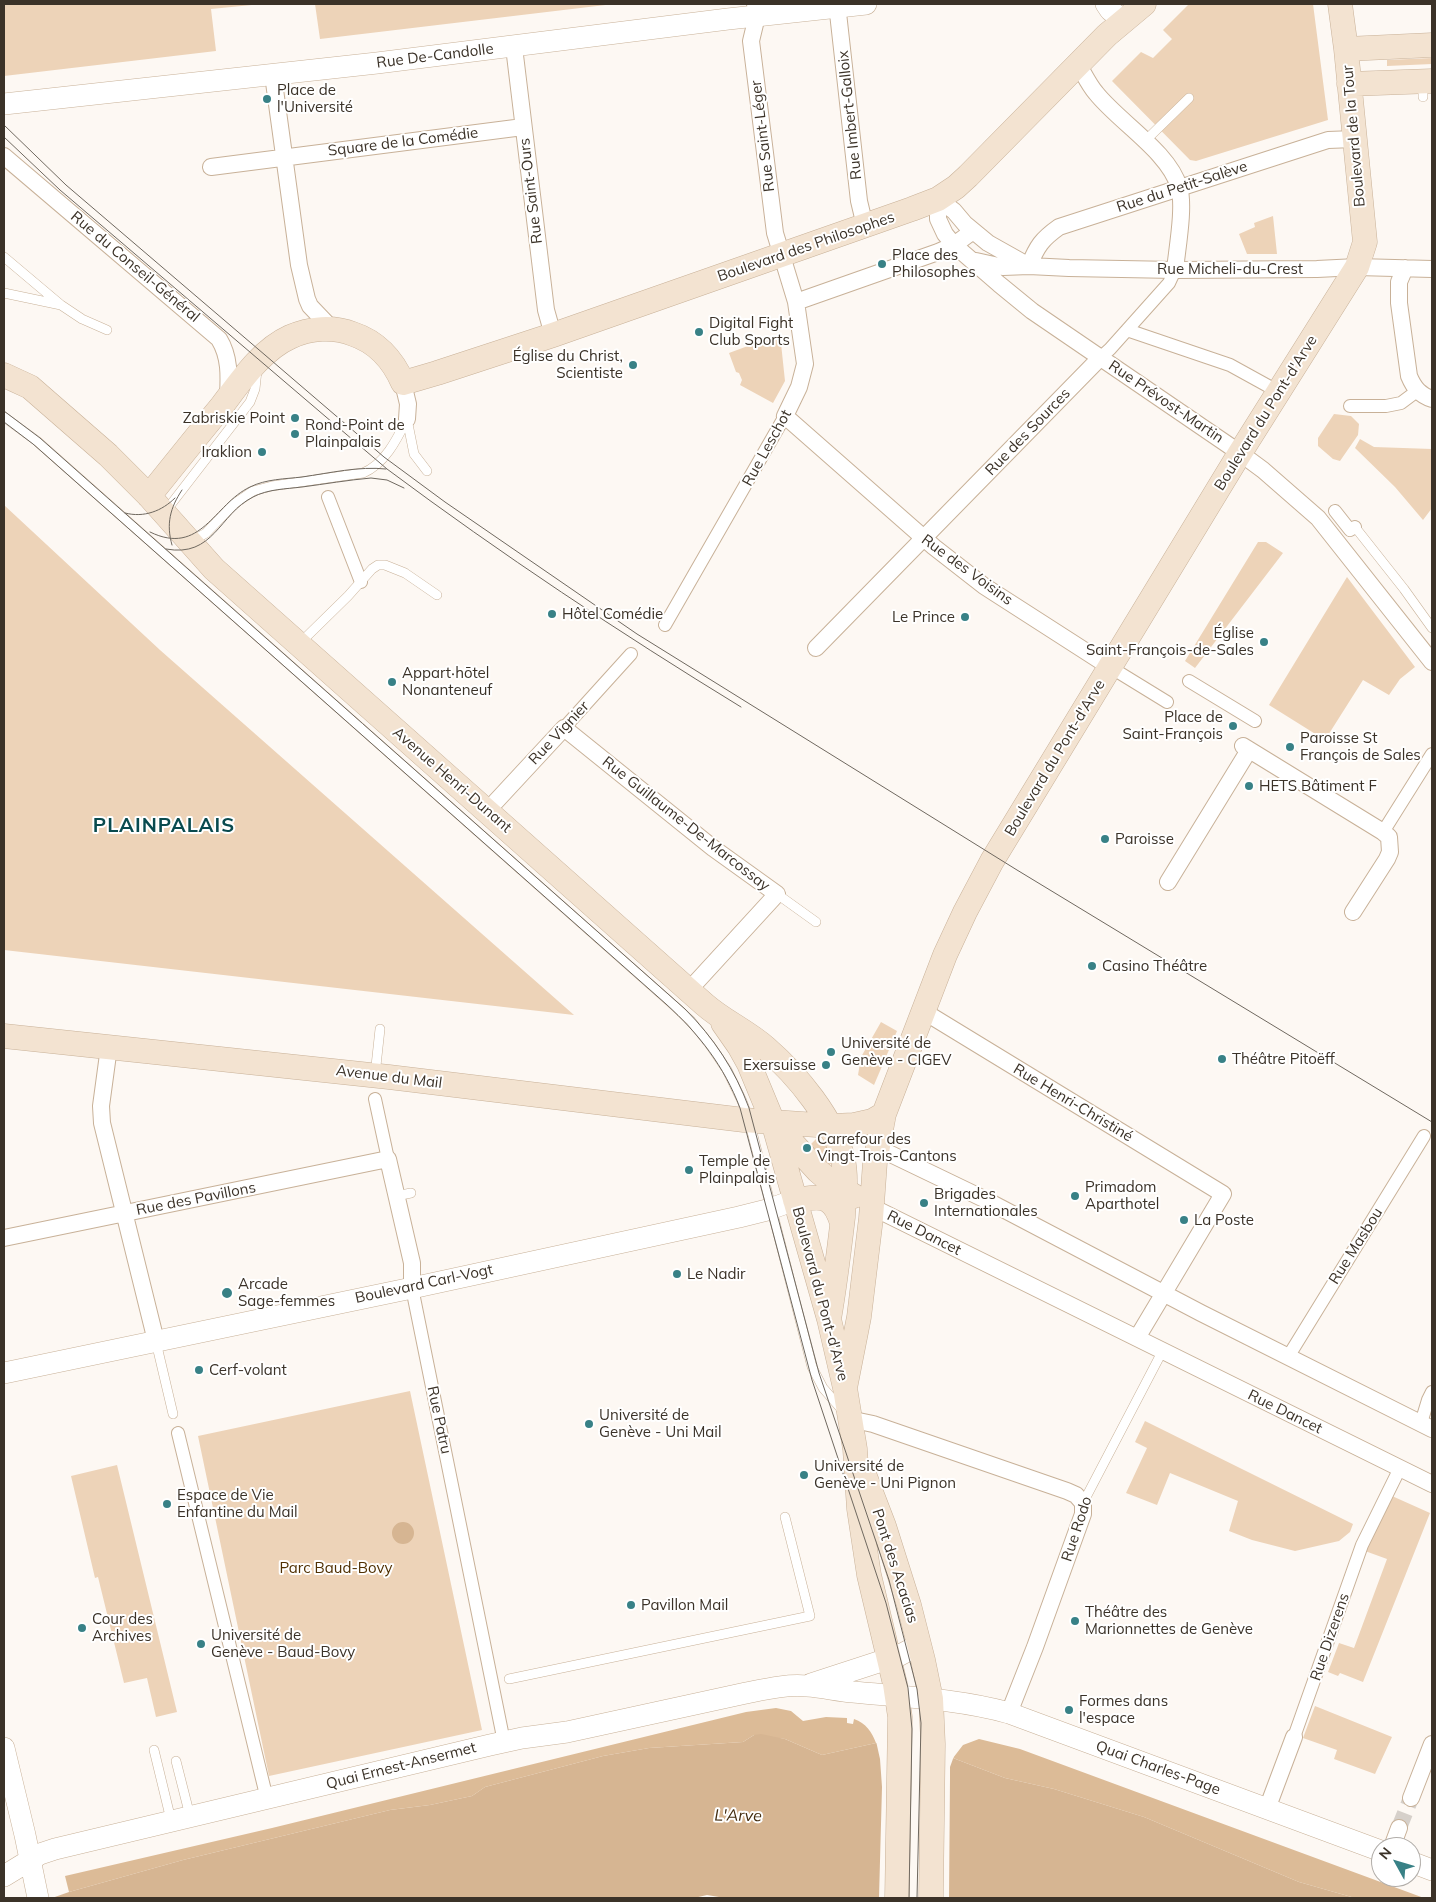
<!DOCTYPE html>
<meta charset="utf-8">
<style>
body{margin:0}
#map{position:relative;width:1436px;height:1902px;overflow:hidden;background:#fdf8f3;font-family:Mulish,sans-serif}
canvas{display:block}
.frame{position:absolute;inset:0;border:5px solid #3b3228;pointer-events:none}
.north{position:absolute;left:1371px;top:1837px;width:50px;height:50px;box-sizing:border-box;background:#fff;border:1px solid #b1ada9;border-radius:50%;rotate:309deg;font-size:14px;font-weight:700;line-height:20px;text-align:center;color:#3b3228}
.north::after{content:'';display:block;margin:auto;width:18px;height:22px;background:#388186;clip-path:polygon(50% 0,100% 100%,50% 72%,0 100%)}
</style>
<div id="map">
<canvas width="1436" height="1902"></canvas>
<div class="frame"></div>
<div class="north">N</div>
</div>
<script>
const context = document.querySelector('canvas').getContext('2d');
context.lineJoin = 'round';
function paint(path, color) { context.fillStyle = color; context.fill(path, 'evenodd'); }
function stroke(path, color, width, dash) { context.strokeStyle = color; context.lineWidth = width; context.lineCap = dash ? 'butt' : 'round'; context.setLineDash(dash || []); context.stroke(path); }
function write(font, color, halo, rows, align = 'center') {
  context.font = font + ' Mulish,sans-serif'; context.lineWidth = 4; context.setLineDash([]); context.textBaseline = 'middle'; context.strokeStyle = halo; context.fillStyle = color; for (const [text, x, y, turn = 0] of rows) {
    context.save(); context.translate(x, y); context.rotate((+turn || 0) * Math.PI / 180); context.textAlign = isNaN(turn) ? turn : align; if (halo) context.strokeText(text, 0, 0); context.fillText(text, 0, 0); context.restore();
  }
}
const green = new Path2D(`
 M4 4H262L211 9 216 51 4 76Z
 M315 4H614L320 39Z
 M1189 4H1313L1328 120 1196 161 1190 160 1112 81 1141 52 1153 58 1172 39 1163 30Z
 M1432 58V64L1387 66V60Z
 M1273 216 1277 254H1247L1239 234 1255 227 1254 223Z
 M780 334 785 381 773 403 740 385 742 380 739 373 736 372 729 353Z
 M1334 414 1351 416 1359 424 1358 435 1340 461 1333 459 1318 446V438Z
 M1360 439 1374 447 1432 449V508L1423 520 1395 487 1355 448Z
 M4 505 160 650 574 1015 4 950Z
 M1258 542H1266L1283 553 1195 668 1185 661Z
 M1347 577 1415 667 1400 679 1389 695 1363 680 1325 740 1269 705Z
 M881 1022 897 1031 874 1085 858 1075 861 1057Z
 M816 1139 823 1142 833 1156 831 1164 828 1166 810 1149V1145Z
 M410 1391 482 1730 269 1776 198 1436Z
 M1145 1421 1353 1524 1350 1532 1339 1541 1295 1551 1252 1540 1229 1531 1238 1501 1170 1473 1157 1505 1126 1493 1147 1448 1135 1442Z
 M117 1465 177 1712 156 1717 147 1678 124 1683 98 1577 95 1578 71 1476Z
 M1392 1496 1430 1513 1363 1682 1340 1673 1338 1676 1328 1672 1339 1643 1354 1648 1387 1559 1365 1551Z
 M1315 1706 1392 1737 1375 1774 1334 1759 1337 1750 1303 1738Z`);
const forest = new Path2D(`
 M776 1708 791 1711 803 1721 826 1717 847 1718V1723L853 1724 854 1719C866 1723 872 1732 876 1743L822 1755 785 1739 754 1735 743 1742 649 1748 603 1756 485 1787 472 1796 430 1805 390 1810 183 1860 69 1892 65 1876 272 1828 746 1712Z
 M979 1739 1020 1749 1424 1898H1355L1299 1882 1144 1817 1054 1789 1005 1778 953 1758 963 1745Z`);
const water = new Path2D(`
 M392 1533a11 11 0 1 1 22 0a11 11 0 1 1-22 0Z
 M761 1734 785 1739 822 1755 876 1743 953 1758 1005 1778 1054 1789 1144 1817 1299 1882 1355 1898H725L707 1895 694 1898H52L69 1892 183 1860 390 1810 430 1805 472 1796 485 1787 603 1756 649 1748 743 1742 754 1735Z`);
const pier = new Path2D(`
 M876 1741 954 1756 950 1767V1778L949 1898H879L882 1787 880 1759Z`);
const minorTunnel = new Path2D(`
 M1399 1828 1411 1798`);
const service = new Path2D(`
 M1423 82V97
 M1145 141 1189 98
 M4 257 61 305 4 293
 M61 305 82 319 107 330
 M4 417 37 441 669 1001 691 1021 710 1045 727 1070 742 1101 749 1120 812 1367 823 1388 843 1411
 M407 419 414 454 427 471
 M165 512 250 402 255 389 257 370
 M1355 527 1404 589 1432 628
 M190 542 206 533 234 504 253 491 272 486 363 473C385 464 397 439 407 419
 M299 644 348 596 372 569 378 565H385L405 573 437 595
 M777 894 816 922
 M375 1075 380 1029
 M396 1196 411 1193
 M156 1342 173 1414
 M1083 1503 1162 1352
 M509 1679 810 1616 785 1517
 M154 1750 171 1820
 M176 1761 190 1816`);
const pedestrian = new Path2D(`
 M1127 330 1230 365 1279 392
 M1100 358 1110 349 1169 283 1175 270
 M1350 406H1386L1401 403 1417 391
 M328 497 361 582
 M1335 511 1350 530 1355 527
 M665 625 785 416
 M1110 667 1167 702
 M1189 681 1255 721
 M564 728 631 654
 M1383 832 1432 754
 M375 1099 388 1159
 M412 1288 504 1742
 M1288 1357 1424 1136
 M1421 1423 1428 1400 1432 1392
 M178 1433 267 1799
 M1294 1737 1362 1545 1400 1468`);
const minor = new Path2D(`
 M755 4 757 16 751 41 775 233 796 302 805 364 799 387 785 416 934 547 984 586 1110 667
 M837 4 859 201 865 226
 M514 47 546 310 553 335
 M1078 64C1084 74 1089 85 1096 93 1119 122 1169 152 1179 187 1185 206 1177 249 1175 270
 M273 75 299 265 307 299 310 306 332 329
 M4 156 219 339C230 357 229 376 228 397
 M211 167 523 127
 M938 199V219L945 234 954 245 999 284 1032 311 1240 453 1263 470 1318 518 1432 662
 M938 199 954 211 965 224 988 243 1029 266
 M976 261 1003 267 1029 266 1069 268 1175 270 1317 269 1357 267 1432 269
 M1029 266C1037 246 1042 239 1059 227L1328 140 1354 139
 M1405 268 1399 282V303L1409 376C1414 388 1420 395 1432 399
 M796 302 938 252 954 245 973 231
 M403 383 408 404 407 419
 M816 648 1100 358
 M1243 746 1383 832 1389 837 1390 852 1387 859 1353 912
 M487 811 564 728 713 848 777 894 689 990
 M1168 882 1249 750
 M923 1011 1223 1194 1137 1338
 M109 1047 101 1106 102 1123 156 1341
 M876 1147 982 1198 1201 1313 1432 1429
 M872 1207 1432 1484
 M4 1238 388 1159 412 1263V1288
 M849 1419 873 1424 1067 1491 1076 1495 1083 1503V1514L1035 1647 1009 1713
 M1411 1798 1432 1744
 M1267 1809 1294 1737
 M1392 1847 1399 1828`);
const tertiary = new Path2D(`
 M1106 4 1110 10 1124 21
 M4 104 377 63 728 19 866 4
 M4 1373 412 1288 739 1217 767 1210 795 1200
 M811 1684 900 1655 919 1645
 M4 1748 25 1835 38 1898
 M1411 1862 1432 1870
 M4 1876 40 1854 55 1849 490 1745 522 1738 567 1732 746 1693C766 1689 787 1684 807 1686 823 1687 838 1691 853 1692 906 1697 958 1699 1009 1713L1381 1851`);
const secondary = new Path2D(`
 M1346 49 1432 45
 M1349 84 1432 81
 M4 375 30 387 108 455 149 496 214 569 704 1004C723 1021 747 1031 766 1048 796 1074 835 1120 843 1160 847 1178 844 1198 843 1217 839 1251 835 1285 829 1319
 M149 496C173 466 197 436 221 407 240 382 261 350 290 337 310 328 333 326 353 334 377 342 393 360 403 383L437 373 553 335 912 209 938 199 956 187 968 176 1107 35 1144 4
 M723 1023 739 1046 749 1064 773 1122 829 1319 845 1388 855 1449 859 1509 869 1575 895 1684 900 1717 897 1898
 M4 1036 389 1077 744 1120 831 1126 854 1125 872 1121 884 1114
 M776 1125 818 1171 831 1182 854 1196
 M795 1200C822 1196 833 1194 842 1223
 M845 1388 859 1317 871 1218 875 1162 884 1114 945 955 965 912 992 861 1240 453 1357 267 1365 242 1346 49 1340 4
 M864 1474 884 1526 909 1605 923 1660 931 1699 933 1744 931 1898`);
const tram = new Path2D(`
 M4 125 66 185 265 355 384 457 445 502 637 634 1017 870 1432 1122
 M4 137 60 190 387 469C501 554 620 633 741 707
 M4 411 40 438 685 1009C714 1038 735 1070 749 1108L819 1373 889 1580 917 1689 921 1723 917 1898
 M4 422 33 444 666 1004C699 1034 724 1066 740 1108L812 1380 886 1603 908 1688 912 1729 909 1898
 M125 513C144 518 162 511 175 498
 M150 532C201 557 214 504 250 487 266 479 285 479 302 477 330 473 359 466 386 469
 M172 545C166 524 170 508 182 490
 M166 549C214 558 219 514 253 497 268 489 286 489 302 487 325 484 348 480 371 478L387 480 404 488`);
const markers = [
 [267,99,5,"#388186"],
 [882,264,5,"#388186"],
 [699,332,5,"#388186"],
 [633,365,5,"#388186"],
 [295,418,5,"#388186"],
 [295,434,5,"#388186"],
 [262,452,5,"#388186"],
 [552,614,5,"#388186"],
 [965,617,5,"#388186"],
 [1264,642,5,"#388186"],
 [392,682,5,"#388186"],
 [1233,726,5,"#388186"],
 [1290,747,5,"#388186"],
 [1249,786,5,"#388186"],
 [1105,839,5,"#388186"],
 [1092,966,5,"#388186"],
 [831,1052,5,"#388186"],
 [1222,1059,5,"#388186"],
 [826,1065,5,"#388186"],
 [807,1148,5,"#388186"],
 [689,1170,5,"#388186"],
 [1075,1196,5,"#388186"],
 [924,1203,5,"#388186"],
 [1184,1220,5,"#388186"],
 [677,1274,5,"#388186"],
 [227,1293,6,"#388186"],
 [199,1370,5,"#388186"],
 [589,1424,5,"#388186"],
 [804,1475,5,"#388186"],
 [167,1504,5,"#388186"],
 [631,1605,5,"#388186"],
 [1075,1621,5,"#388186"],
 [82,1628,5,"#388186"],
 [201,1644,5,"#388186"],
 [1069,1710,5,"#388186"]
];
const streetNames = [
 ["Rue De-Candolle",435,56,-7],
 ["Rue Imbert-Galloix",850,115,-96],
 ["Rue Saint-Léger",763,136,-97],
 ["Boulevard de la Tour",1354,136,-95],
 ["Square de la Comédie",403,142,-7],
 ["Rue du Petit-Salève",1182,187,-18],
 ["Rue Saint-Ours",531,191,-97],
 ["Boulevard des Philosophes",806,247,-19],
 ["Rue du Conseil-Général",135,267,40],
 ["Rue Micheli-du-Crest",1230,269],
 ["Rue Prévost-Martin",1166,402,34],
 ["Boulevard du Pont-d'Arve",1266,413,-58],
 ["Rue des Sources",1028,432,-46],
 ["Rue Leschot",767,448,-61],
 ["Rue des Voisins",967,570,36],
 ["Rue Vignier",559,733,-47],
 ["Boulevard du Pont-d'Arve",1055,758,-59],
 ["Avenue Henri-Dunant",452,780,41],
 ["Rue Guillaume-De-Marcossay",686,824,38],
 ["Avenue du Mail",389,1077,7],
 ["Rue Henri-Christiné",1073,1103,31],
 ["Rue des Pavillons",196,1199,-11],
 ["Rue Dancet",924,1233,27],
 ["Rue Masbou",1356,1246,-58],
 ["Boulevard Carl-Vogt",424,1284,-12],
 ["Boulevard du Pont-d'Arve",820,1294,75],
 ["Rue Dancet",1285,1412,26],
 ["Rue Patru",439,1420,78],
 ["Rue Rodo",1077,1529,-72],
 ["Pont des Acacias",895,1566,72],
 ["Rue Dizerens",1330,1637,-71],
 ["Quai Ernest-Ansermet",401,1766,-14],
 ["Quai Charles-Page",1158,1768,20]
];
const poiNames = [
 ["Place de",277,90],
 ["l'Université",277,107],
 ["Place des",892,255],
 ["Philosophes",892,272],
 ["Digital Fight",709,323],
 ["Club Sports",709,340],
 ["Église du Christ,",623,356,"right"],
 ["Scientiste",623,373,"right"],
 ["Zabriskie Point",285,418,"right"],
 ["Rond-Point de",305,425],
 ["Plainpalais",305,442],
 ["Iraklion",252,452,"right"],
 ["Hôtel Comédie",562,614],
 ["Le Prince",955,617,"right"],
 ["Église",1254,633,"right"],
 ["Saint-François-de-Sales",1254,650,"right"],
 ["Appart‧hōtel",402,673],
 ["Nonanteneuf",402,690],
 ["Place de",1223,717,"right"],
 ["Saint-François",1223,734,"right"],
 ["Paroisse St",1300,738],
 ["François de Sales",1300,755],
 ["HETS Bâtiment F",1259,786],
 ["Paroisse",1115,839],
 ["Casino Théâtre",1102,966],
 ["Université de",841,1043],
 ["Genève - CIGEV",841,1060],
 ["Théâtre Pitoëff",1232,1059],
 ["Exersuisse",816,1065,"right"],
 ["Carrefour des",817,1139],
 ["Vingt-Trois-Cantons",817,1156],
 ["Temple de",699,1161],
 ["Plainpalais",699,1178],
 ["Primadom",1085,1187],
 ["Aparthotel",1085,1204],
 ["Brigades",934,1194],
 ["Internationales",934,1211],
 ["La Poste",1194,1220],
 ["Le Nadir",687,1274],
 ["Arcade",238,1284],
 ["Sage-femmes",238,1301],
 ["Cerf-volant",209,1370],
 ["Université de",599,1415],
 ["Genève - Uni Mail",599,1432],
 ["Université de",814,1466],
 ["Genève - Uni Pignon",814,1483],
 ["Espace de Vie",177,1495],
 ["Enfantine du Mail",177,1512],
 ["Pavillon Mail",641,1605],
 ["Théâtre des",1085,1612],
 ["Marionnettes de Genève",1085,1629],
 ["Cour des",92,1619],
 ["Archives",92,1636],
 ["Université de",211,1635],
 ["Genève - Baud-Bovy",211,1652],
 ["Formes dans",1079,1701],
 ["l'espace",1079,1718]
];
const parkNames = [
 ["Parc Baud-Bovy",336,1568]
];
const waterNames = [
 ["L'Arve",738,1816,1]
];
const districtNames = [
 ["PLAINPALAIS",164,826]
];
paint(green, '#edd3b8');
paint(forest, '#dcbb97');
paint(water, '#d6b592');
paint(pier, '#fdf8f3');
stroke(minorTunnel, '#d6d0ca', 16, [16, 8]);
stroke(service, '#c8b198', 10);
stroke(pedestrian, '#c8b198', 14);
stroke(minor, '#c8b198', 18);
stroke(tertiary, '#c8b198', 22);
stroke(secondary, '#c8b198', 25);
stroke(service, '#fff', 9);
stroke(pedestrian, '#fff', 12);
stroke(minor, '#fff', 16);
stroke(tertiary, '#fff', 21);
stroke(secondary, '#f3e3d1', 24);
stroke(tram, '#6f685f', 1);
for (const [x, y, r, color] of markers) { const dot = new Path2D(); dot.arc(x, y, r, 0, 2 * Math.PI); context.fillStyle = color; context.fill(dot); stroke(dot, '#fff', 2); }
write('15px', '#3b3228', '#fff', streetNames);
write('15px', '#3b3228', '#fff', poiNames, 'left');
write('15px', '#503002', '#fff', parkNames);
write('italic 16px', '#422b0e', '#fff', waterNames);
context.letterSpacing = '1px';
write('bold 20px', '#094a4e', '#fff', districtNames);
context.letterSpacing = '0px';
</script>
